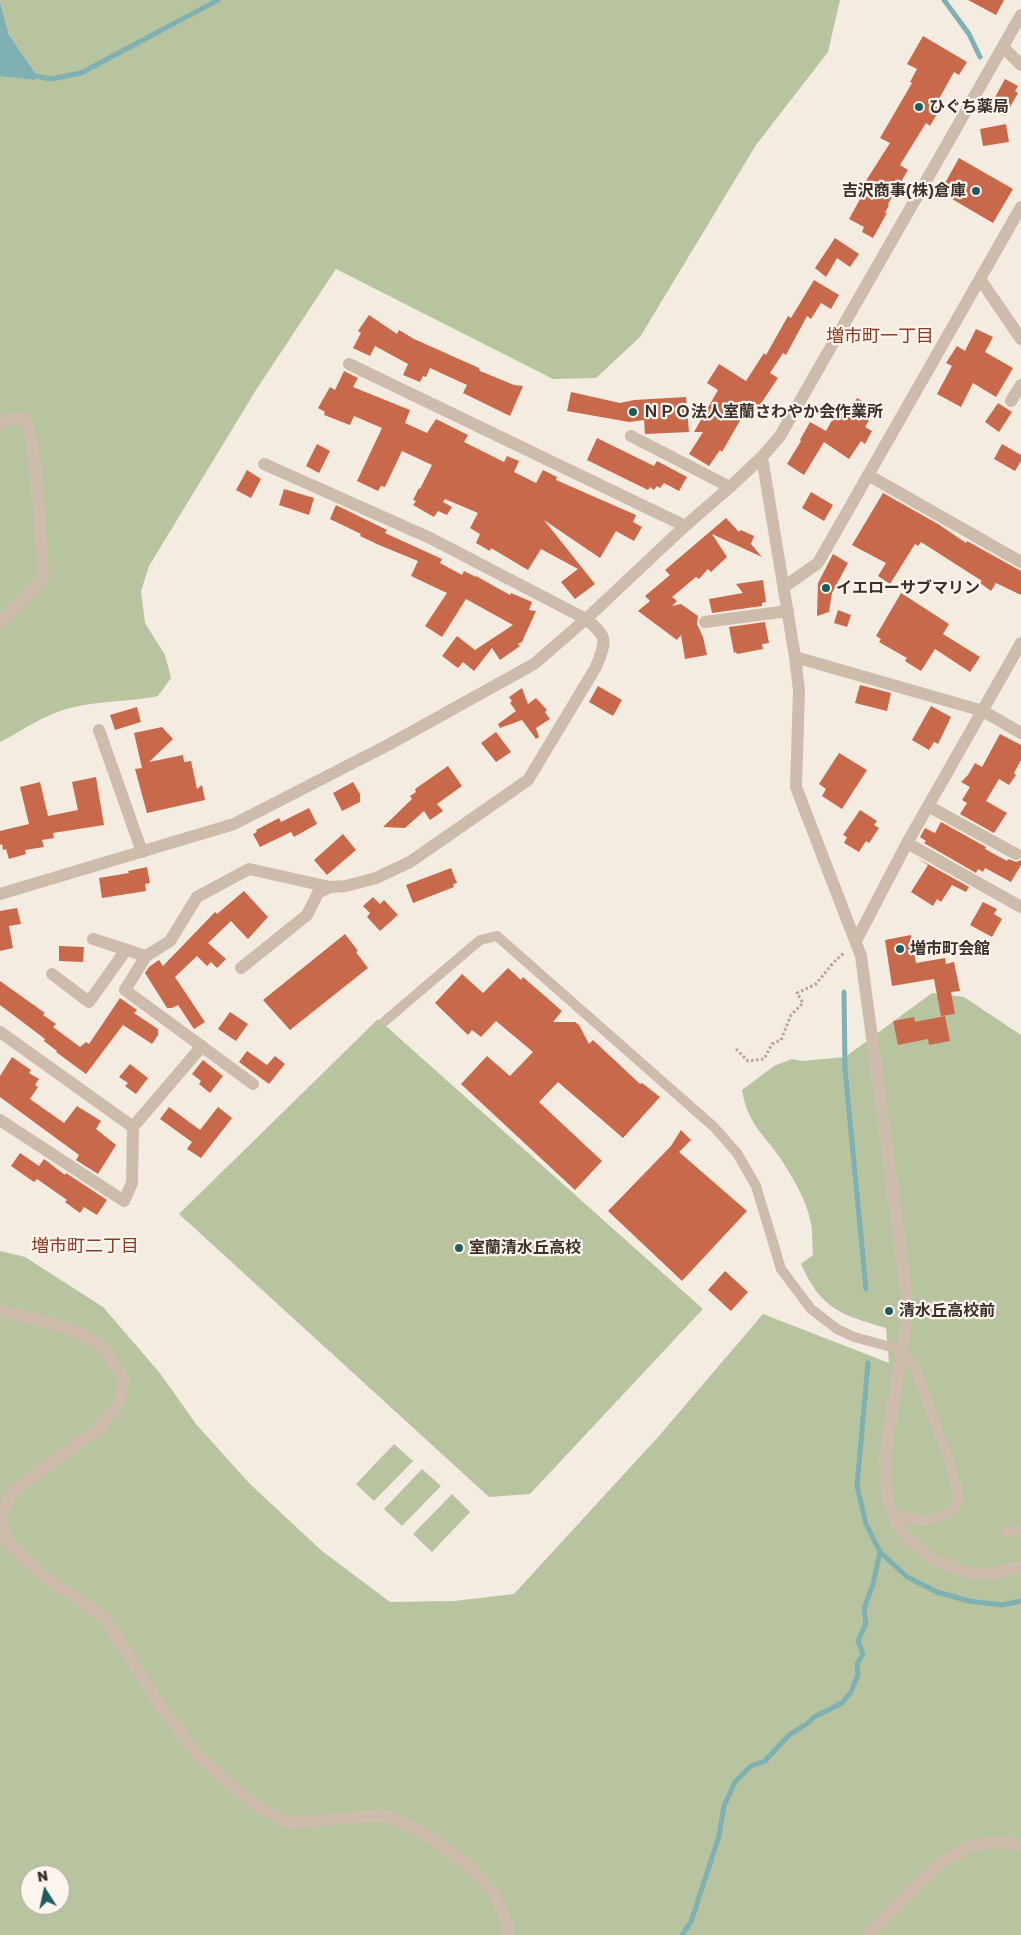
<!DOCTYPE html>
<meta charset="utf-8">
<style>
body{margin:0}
#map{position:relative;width:1021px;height:1935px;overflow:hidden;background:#f4ebe1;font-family:"Golos Text",sans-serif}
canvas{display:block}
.north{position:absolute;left:20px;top:1865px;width:50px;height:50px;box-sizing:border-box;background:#fbf5ee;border:1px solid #aea6a0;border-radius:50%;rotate:350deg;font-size:14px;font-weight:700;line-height:20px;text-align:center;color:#3b302b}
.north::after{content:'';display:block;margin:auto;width:18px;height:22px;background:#1f5a5e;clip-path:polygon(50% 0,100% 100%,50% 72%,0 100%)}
</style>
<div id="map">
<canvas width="1021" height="1935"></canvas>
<div class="north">N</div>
</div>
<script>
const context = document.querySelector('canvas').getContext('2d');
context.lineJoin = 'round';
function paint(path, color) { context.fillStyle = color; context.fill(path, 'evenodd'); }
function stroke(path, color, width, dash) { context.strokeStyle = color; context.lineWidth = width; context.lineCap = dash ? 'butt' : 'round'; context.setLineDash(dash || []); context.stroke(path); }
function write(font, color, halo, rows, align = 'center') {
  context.font = font + ' "Golos Text","Noto Sans JP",sans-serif'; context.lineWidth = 4.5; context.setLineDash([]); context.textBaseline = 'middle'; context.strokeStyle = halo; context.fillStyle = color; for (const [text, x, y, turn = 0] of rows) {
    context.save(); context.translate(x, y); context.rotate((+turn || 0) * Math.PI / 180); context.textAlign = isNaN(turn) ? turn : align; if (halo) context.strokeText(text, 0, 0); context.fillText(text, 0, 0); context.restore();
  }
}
const green = new Path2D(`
 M0 0H840L828 52 756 145 640 337 596 378 553 379 336 269 256 390 149 566 141 591 145 623 165 655 171 678 158 696C124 703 87 700 55 713 36 720 18 733 0 742V76L36 74 9 35Z
 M932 993 964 997 1021 1035V1935H0V1251L25 1257 103 1307 159 1372 196 1424 249 1483 322 1551 390 1602 454 1601 514 1594 658 1437 763 1314 889 1363 886 1328C841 1315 821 1309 801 1264L813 1255C812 1245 813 1234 811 1224 808 1204 795 1181 784 1164 767 1136 748 1127 742 1090L774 1066 792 1059 802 1061 845 1057ZM30 1875H60V1905H30Z
 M378 1019 703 1309 530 1494 489 1497 179 1214Z
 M394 1444 413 1461 374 1501 356 1484Z
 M422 1469 441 1486 402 1526 384 1509Z
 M452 1494 470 1512 432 1552 413 1534Z`);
const water = new Path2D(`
 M0 1 9 35 36 74 35 80 0 76Z`);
const stream = new Path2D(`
 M944 0 969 34 980 57
 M35 76 51 79 81 73 218 0
 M844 992 845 1069 866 1289
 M868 1363 857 1486 866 1524 880 1552 907 1577 937 1592 969 1601 1002 1605 1021 1601
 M682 1935 691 1922 719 1836 724 1806 735 1782 751 1766 765 1761 789 1735 808 1723 814 1717 842 1703 851 1692 858 1674 857 1664 863 1654 858 1641 866 1623 864 1609 873 1584 880 1552`);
const building = new Path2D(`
 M968 0H1004L996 15Z
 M923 36 967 62 959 75 954 72 935 106 940 109 930 126 926 123 900 165 908 170 888 204 889 205 885 213H887L873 238 862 232 864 227 849 219 864 192 860 190 890 143 880 138 912 83 910 82 917 69 907 64Z
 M1005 79 1018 86 1015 91 1018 93 1005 116 989 108Z
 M1006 124 1009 142 983 146 980 129Z
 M959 158 1013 189 993 223 940 192Z
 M835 238 859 254 850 267 837 258 826 277 815 268Z
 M814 280 839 295 831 309 821 303 811 319 807 316 786 355 783 353 770 373 778 378 756 411 755 410 747 420 742 417 722 452 720 450 709 466 689 454 703 432H694L718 390 707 383 719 364 746 381 764 353 766 355 788 316 791 318Z
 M369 315 397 334 399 330 414 339 479 368 480 371 514 385 523 386 510 416 463 393 467 385 430 368 426 377 423 376 420 382 403 375 408 364 375 346 370 356 353 348 361 333 358 331Z
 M976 329 993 337 985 352 1013 368 996 397 973 383 961 407 937 394 952 366 946 363 957 346 965 351Z
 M344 371 358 378 353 387 410 410 405 423 427 433 436 419 468 435 464 442 504 462 507 456 519 461 514 472 536 483 543 470 557 477 556 480 636 515 633 522 642 527 634 541 616 531 600 558 544 520 595 584 575 599 561 582 578 569 541 549 528 570 491 548 490 551 476 543 480 534 470 528 478 513 445 499 443 502 452 507 447 515 438 511 434 517 413 505 416 501 413 500 419 488 420 489 432 465 402 451 385 487 381 486 378 491 357 481 382 428 354 416 350 425 324 415 325 412 318 408 330 387 335 390Z
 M571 392 620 403 634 400 686 397 689 432 645 434 644 420 629 422 567 411Z
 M857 398 876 409 865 427 872 431 865 444 861 441 849 459 824 442 804 475 787 464 801 441 800 440 810 422 826 431 837 411 847 416Z
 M998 403 1012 412 999 432 985 422Z
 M597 438 654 466 657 461 687 477 679 491 664 483 660 488 657 486 654 490 650 487 648 490 587 460Z
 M317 444 330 451 319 473 306 466Z
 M1002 444 1021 455V461L1015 471 994 459Z
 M247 470 261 479 251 498 236 490Z
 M284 489 314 498 309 515 279 505Z
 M811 492 833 505 824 521 802 508Z
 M883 493 938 524 966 543 967 541 1021 571V595L996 583 991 591 980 583 982 581 921 542 918 546 915 544 890 584 878 576 886 563 852 545Z
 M336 505 387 530 385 533 442 559 440 563 462 575 464 571 476 577V576L510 595 511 593 532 602 529 610 536 611 522 642 518 644 520 646 500 660 492 648 474 671 463 662 458 668 442 656 457 636 475 650 513 625 466 599 442 637 425 626 447 593 411 576 418 561 379 545 360 536 361 534 330 519Z
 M726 518 739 532 741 530 754 536 751 544 762 557 712 534 727 557 711 572 708 569 699 579 696 577 672 597 677 601 672 606 681 604 698 616 697 624 703 637 707 655 685 659 681 635 677 640 638 611 650 601 645 596 670 575 665 570Z
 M833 554 848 563 832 593 829 612 817 616 818 583Z
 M763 580 766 602 762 603V606L712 613 709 599 743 593 736 584Z
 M901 593 949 624 943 634 980 657 970 672 935 649 921 671 905 661 907 658 879 642 881 639 876 636Z
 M838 610 851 615 847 627 834 623Z
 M765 622 769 643 762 644 763 649 737 654 736 652 734 653 729 627Z
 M860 685 891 693 887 711 855 703Z
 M598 686 622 700 613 716 589 702Z
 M522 688 528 704 536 698 547 710 545 712 550 719 536 728 539 737 536 739 522 720 500 728 498 724 516 711 510 703 512 701 509 697Z
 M931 706 951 717 938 744 934 742 929 750 912 740Z
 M137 707 141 722 115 730 110 715Z
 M162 727 173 739 149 762 183 755 184 762 191 761 197 789 202 785 205 800 147 813 135 769 142 768 134 733Z
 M496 732 511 752 496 762 481 743Z
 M1000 734 1021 745V760L1014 773 1016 775 1009 785 999 779 986 801 1007 813 994 833 960 814 967 803 962 800 970 787 961 782 968 775 975 763 982 767Z
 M839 753 867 770 842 809 822 796 826 789 819 784Z
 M448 766 462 786 437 804 443 811 430 820 424 811 405 828 383 827 412 799 410 796 416 792 415 789Z
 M96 777 104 825 53 833 54 838 42 840 44 847 25 850 26 854 9 859 6 849 3 850 2 844 0 845V831L29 824 20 787 40 782 48 816 78 810 72 782Z
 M353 782 360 794V802L342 811 333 793Z
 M309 808 317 824 294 837 291 832 260 847 253 834 257 832 256 830 279 818 281 822Z
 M860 810 877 821 874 825 879 828 869 843 866 841 859 852 844 843 847 837 843 835Z
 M941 822 986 847 985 849 1007 861 1008 859 1016 862 1021 860V865L1011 882 985 868 983 872 978 869 976 873 924 843 926 841 920 837 925 828 935 833Z
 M343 834 356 850 327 875 314 860Z
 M917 858 969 887 966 892 952 885 941 902 937 899 933 906 911 892 928 865Z
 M147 867 150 883 145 884 146 891 102 898 99 878 129 873 128 871Z
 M451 868 457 883 453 884 454 887 413 903 406 885Z
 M244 891 268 917 248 939 231 921 208 943 226 959 217 968 211 962 207 966 197 956 175 977 205 1022 194 1029 178 1005 172 1008H167L145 973 149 967 159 960 163 966 215 912 217 914Z
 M373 897 380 904 384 900 398 915 380 931 367 917 370 913 363 906Z
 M983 902 997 909 994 914 1002 919 992 937 970 925Z
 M17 908 21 924 9 926 13 948 0 951V911Z
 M345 934 358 951 356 952 368 968 290 1030 263 1000Z
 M911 935 916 963 945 958 946 964 954 962 960 991 951 992 955 1014 941 1016 934 979 892 986 885 940Z
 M59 946 84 947 83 962 59 961Z
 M508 968 521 980 523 977 562 1011 553 1022H575L579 1025 589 1044 593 1040 640 1084 642 1083 660 1097 623 1138 558 1082 539 1102 602 1161 575 1190 461 1084 487 1056 510 1076 533 1052 496 1021 481 1037 472 1030 468 1035 435 1003 462 974 483 993Z
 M0 981 45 1013 43 1015 56 1024 53 1027 80 1047 86 1042 89 1044 120 998 137 1010 134 1013 158 1029V1035L152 1044 123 1025 86 1074 56 1052 57 1051 44 1041 45 1039 0 1005Z
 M230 1012 248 1024 236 1041 218 1029Z
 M945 1016 950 1041 929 1045 928 1039 898 1045 893 1021 914 1017 915 1022Z
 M247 1051 267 1065 275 1056 285 1064 269 1084 239 1062Z
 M12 1057 31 1070 29 1073 39 1079 35 1085 38 1087 30 1099 64 1123 77 1106 101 1121 96 1129 116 1145 98 1174 76 1160 79 1155 0 1097V1076Z
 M203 1060 223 1076 210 1093 199 1084 201 1081 192 1074Z
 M130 1064 148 1078 136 1094 125 1086 128 1083 119 1077Z
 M169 1107 200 1130 218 1107 232 1118 201 1158 187 1149 192 1142 160 1119Z
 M681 1130 691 1140 679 1152 747 1211 682 1281 608 1211 671 1146Z
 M20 1153 39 1166 44 1159 65 1175 66 1173 107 1200 97 1215 84 1207 80 1213 65 1202 67 1200 37 1179 34 1182 11 1166Z
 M725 1271 748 1292 731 1311 708 1290Z`);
const path = new Path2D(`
 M736 1049 748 1061 764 1059 772 1044 781 1040 791 1015 803 1003 797 993 816 984 833 963 845 952`);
const service = new Path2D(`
 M385 1021 480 940 497 936 714 1127 737 1153 756 1186 781 1269 811 1309 837 1329 854 1337 902 1350 915 1368 948 1457 956 1485 958 1498 955 1509C928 1525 921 1522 892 1513
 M1005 1533 1021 1530`);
const minor = new Path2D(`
 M1004 48 1021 65
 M980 279 1021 339
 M349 364 685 526
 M1011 401 1021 385
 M0 424 5 420 25 418C33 442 35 465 37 490 40 520 42 549 43 579L0 623
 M631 436 730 487
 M868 475 1021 562
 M784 587 818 563 1021 207
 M705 622 788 611
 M795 657 983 711 1021 733
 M99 730 142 852
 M928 806 1016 854
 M907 843 1021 907
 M93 939 146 956 170 941 197 897 249 869 330 887 346 886 376 878 410 862 528 780 596 667C606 641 609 638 586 619L430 538 264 464
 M856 941 907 843 1021 643
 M146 956 125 990 253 1084
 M241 968 307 915 318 893 330 887
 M52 974 89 1002 126 950
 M0 1032 133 1127 202 1046
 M0 1120 124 1201 132 1183 133 1127
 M0 1311 54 1324 80 1333 104 1348 123 1379 121 1401 99 1429 41 1470 9 1496 1 1520 6 1540 42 1575 104 1617 159 1704 198 1756 252 1803 287 1823 359 1817 386 1816 407 1824 440 1844 474 1872 495 1895 507 1923 508 1935
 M868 1935 923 1879 944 1861 970 1846 1000 1842 1021 1845`);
const tertiary = new Path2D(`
 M762 457 795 657 799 690 796 787 861 956 906 1290 907 1318 885 1456 887 1499 898 1526 911 1542 932 1559 967 1573 992 1574 1021 1567
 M0 894 234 824 388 745 534 664 586 619 685 526 730 487 762 457 780 436 1021 15`);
const markers = [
 [919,107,5,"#1f5a5e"],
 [976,191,5,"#1f5a5e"],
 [633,412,5,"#1f5a5e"],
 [826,588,5,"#1f5a5e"],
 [900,949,5,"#1f5a5e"],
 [459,1248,5,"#1f5a5e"],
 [889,1311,5,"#1f5a5e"]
];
const poiNames = [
 ["ひぐち薬局",929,107],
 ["吉沢商事(株)倉庫",966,191,"right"],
 ["ＮＰＯ法人室蘭さわやか会作業所",643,412],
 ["イエローサブマリン",836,588],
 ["増市町会館",910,949],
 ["室蘭清水丘高校",469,1248],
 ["清水丘高校前",899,1311]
];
const neighbourhoodNames = [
 ["増市町一丁目",880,336],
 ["増市町二丁目",85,1246]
];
paint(green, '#b8c4a0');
paint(water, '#7fb0b2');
stroke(stream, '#7fb0b2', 5);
paint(building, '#c8694b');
stroke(path, '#b9a596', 3, [2.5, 2.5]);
stroke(service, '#cdbbac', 10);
stroke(minor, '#cdbbac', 12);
stroke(tertiary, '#cdbbac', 12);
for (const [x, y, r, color] of markers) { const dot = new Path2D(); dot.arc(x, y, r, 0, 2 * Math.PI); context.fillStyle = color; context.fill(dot); stroke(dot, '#fbf5ee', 2); }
write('bold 16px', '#3b302b', '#fbf5ee', poiNames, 'left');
write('18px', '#8c3b22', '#fbf5ee', neighbourhoodNames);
</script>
